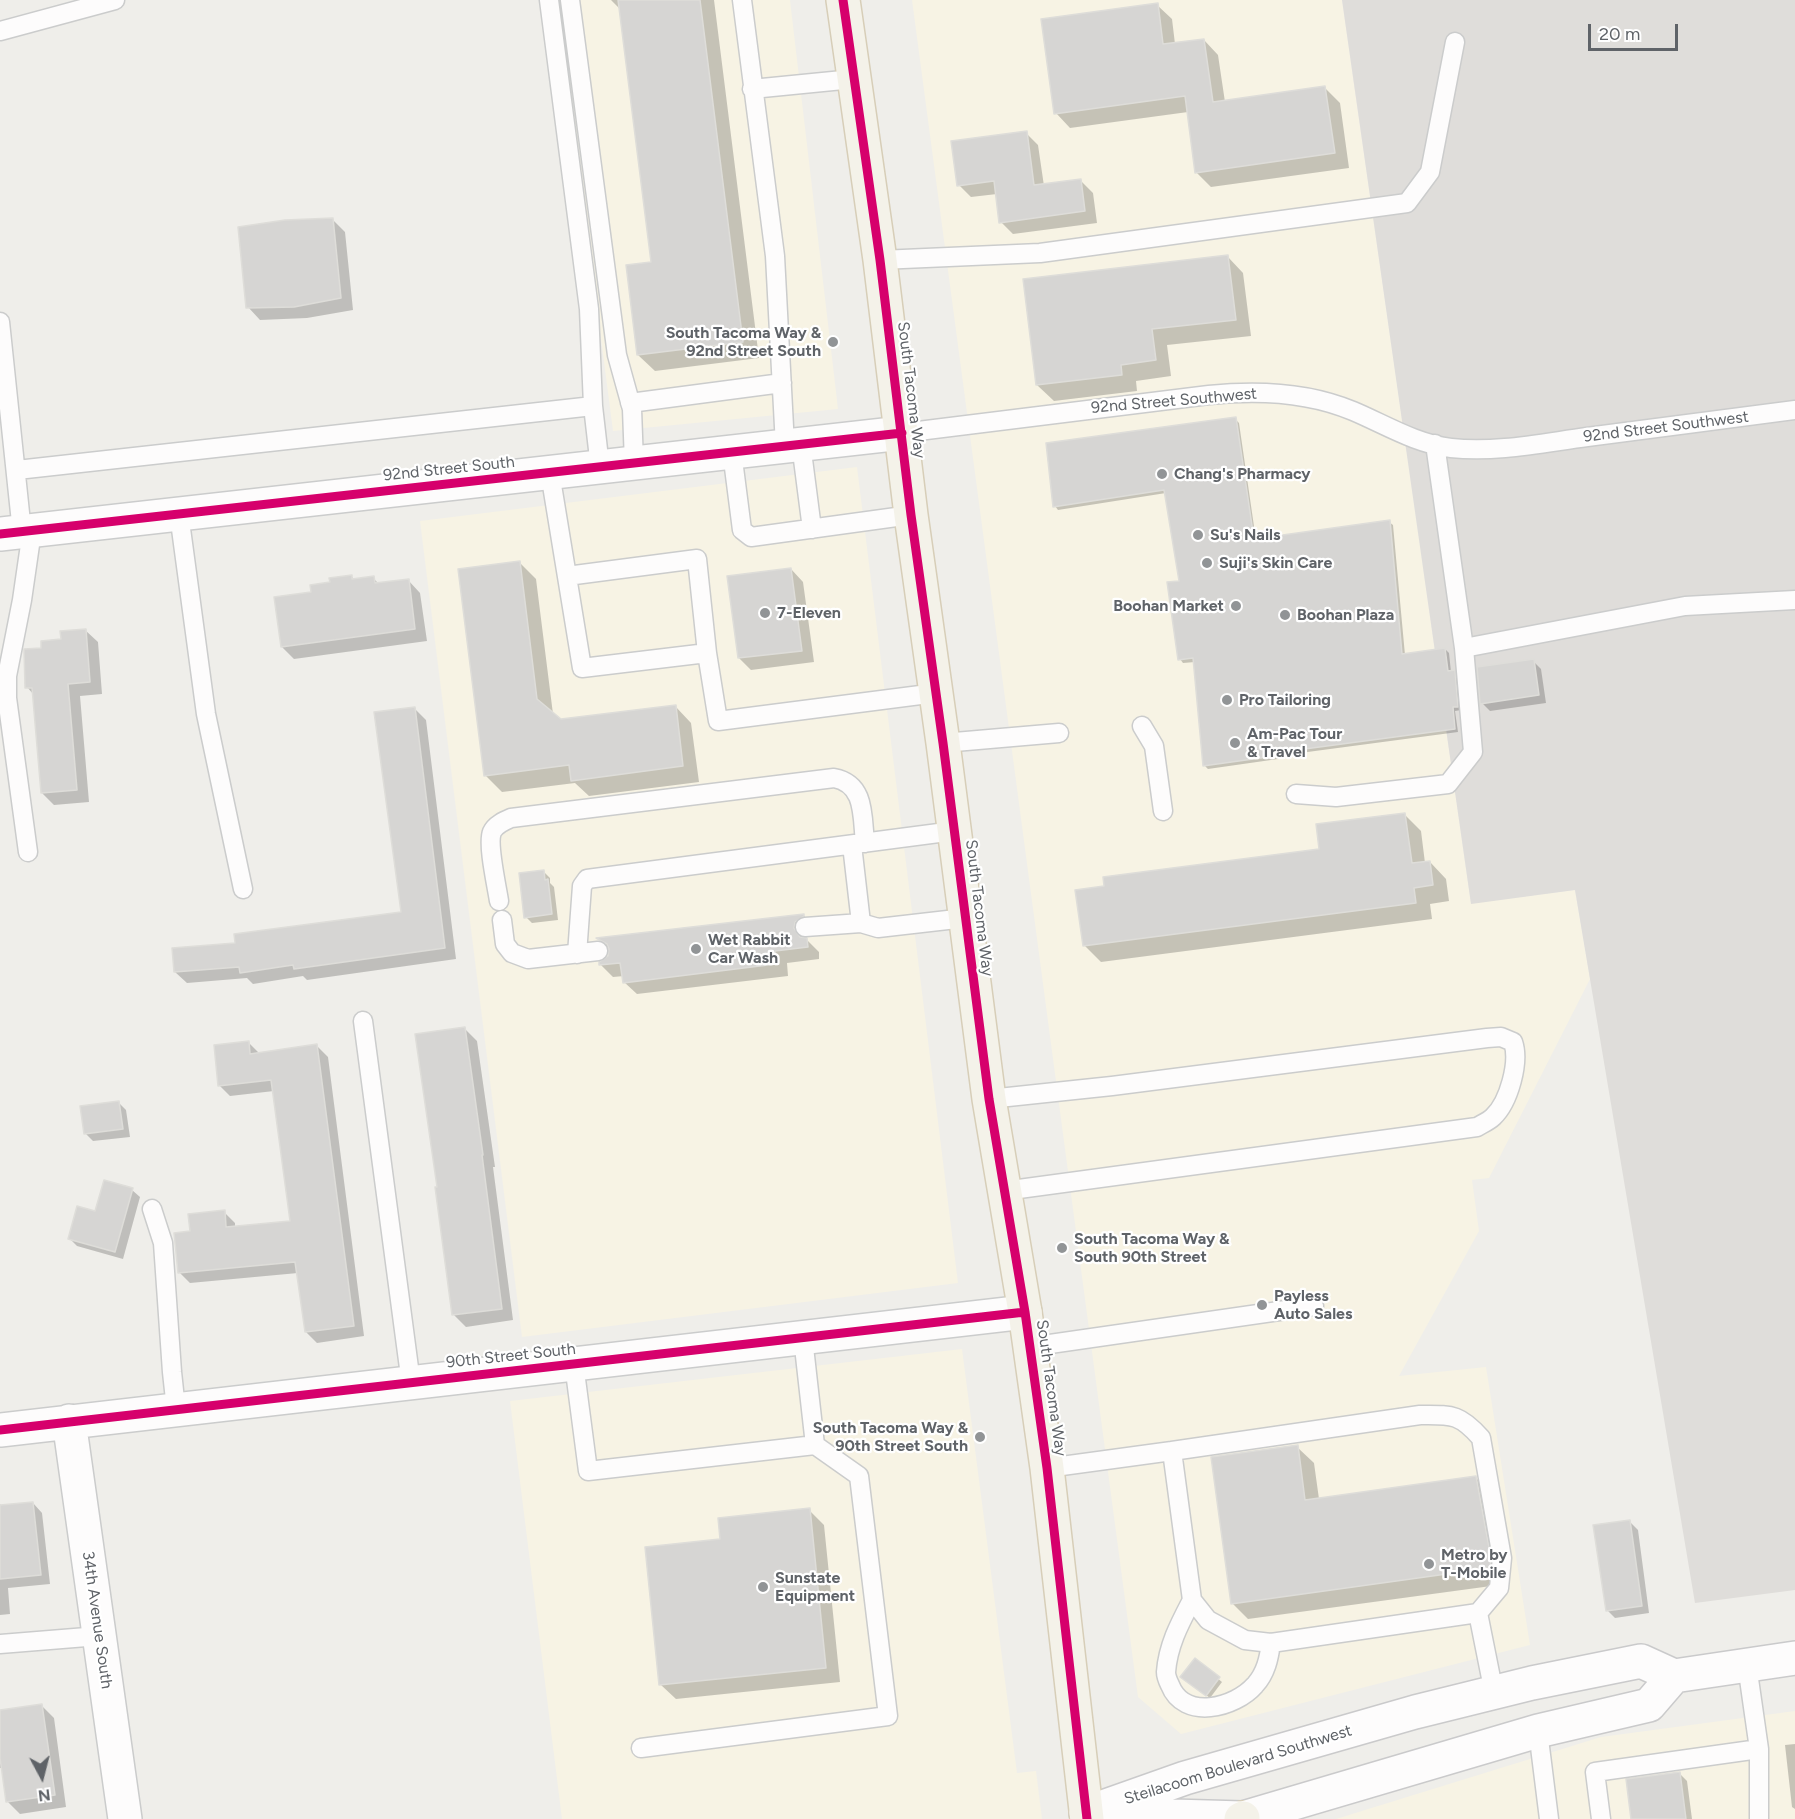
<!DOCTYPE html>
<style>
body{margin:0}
#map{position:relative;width:1795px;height:1819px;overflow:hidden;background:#efeeea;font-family:Figtree,sans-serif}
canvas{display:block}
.north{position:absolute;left:12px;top:1747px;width:60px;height:60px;-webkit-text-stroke:4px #fff;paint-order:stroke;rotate:173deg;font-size:16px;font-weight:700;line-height:24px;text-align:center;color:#5f6368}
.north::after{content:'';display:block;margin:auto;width:21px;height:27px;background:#5f6368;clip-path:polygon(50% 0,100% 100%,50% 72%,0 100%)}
.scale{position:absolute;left:1588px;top:24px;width:90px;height:27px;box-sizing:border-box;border:3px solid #5f6368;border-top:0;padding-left:8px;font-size:18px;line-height:21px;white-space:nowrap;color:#5f6368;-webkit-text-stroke:4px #fff;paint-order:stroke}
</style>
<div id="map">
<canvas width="1795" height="1819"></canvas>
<div class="north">N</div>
<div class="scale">20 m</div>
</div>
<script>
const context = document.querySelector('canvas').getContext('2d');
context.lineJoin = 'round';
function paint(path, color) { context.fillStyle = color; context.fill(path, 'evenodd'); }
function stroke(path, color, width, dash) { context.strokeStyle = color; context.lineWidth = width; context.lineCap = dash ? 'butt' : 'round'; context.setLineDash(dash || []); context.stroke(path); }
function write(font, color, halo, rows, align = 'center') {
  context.font = font + ' Figtree,sans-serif'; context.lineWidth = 4.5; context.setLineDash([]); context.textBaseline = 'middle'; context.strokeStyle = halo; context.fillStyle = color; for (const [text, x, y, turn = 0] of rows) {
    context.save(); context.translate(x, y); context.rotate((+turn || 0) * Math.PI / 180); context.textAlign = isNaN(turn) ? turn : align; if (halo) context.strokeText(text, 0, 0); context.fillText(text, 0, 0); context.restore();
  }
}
const commercial = new Path2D(`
 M557 0H790L838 409 613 431Z
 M912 0H1342L1471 903 1575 890 1590 979 1489 1178 1472 1180 1479 1231 1399 1376 1486 1367 1530 1645 1181 1734 1138 1697Z
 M857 467 958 1283 522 1337 420 521Z
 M962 1349 1017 1773 1036 1771 1042 1819H562L510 1401Z
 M1795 1711V1819H1336L1601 1737Z`);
const industrial = new Path2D(`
 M1342 0H1795V1590L1695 1603 1575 890 1471 904Z`);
const shadow = new Path2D(`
 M611 0H714L759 358 655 371 638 355 652 263 620 9Z
 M1157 5 1172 19 1175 44 1204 40 1218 55 1225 102 1325 88 1340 103 1349 168 1211 187 1196 172 1188 112 1070 128 1056 113Z
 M1026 133 1038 145 1044 186 1081 181 1093 193 1097 223 1013 234 1001 222 997 194 971 197 959 185Z
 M332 219 345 232 353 310 307 318 260 320 248 307Z
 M1227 256 1243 273 1251 336 1167 345 1171 376 1136 381 1137 391 1054 401 1037 385Z
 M1235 419 1239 423 1256 540 1389 522 1393 525 1405 655 1445 649 1449 653 1451 672H1454L1458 675 1461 710 1455 711 1458 732 1285 755V758L1208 769 1205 766 1195 662 1183 663 1180 659 1181 582 1166 493 1058 510 1055 506Z
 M520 563 536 579 553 714 560 721 675 706 691 723 699 782 589 796 575 783 502 792 486 776Z
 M791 569 803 582 814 662 751 670 739 658Z
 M351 576 355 580 373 578 379 584 408 580 420 593 427 641 294 659 282 647 312 594Z
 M85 630 98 642 102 694 80 696 89 802 54 805 42 793 34 695 27 687 24 655 25 651 43 650Z
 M1533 661 1541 669 1546 703 1490 711 1482 703Z
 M414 708 426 720 456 959 307 980 303 976 253 984 247 978 187 983 175 972 237 944 402 914Z
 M1404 814 1421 831 1425 863 1430 862 1446 879 1449 901 1430 904 1432 919 1101 962 1084 945Z
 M543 871 550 878V883L554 887 558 920 532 923 526 917Z
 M803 915 816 928 807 934 806 939 819 952V959L787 963 788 976 637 994 624 982V976L613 977 601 965 609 957 610 950 599 939Z
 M464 1028 477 1041 495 1167H493L513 1320 466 1327 453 1314 438 1188Z
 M249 1043 260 1054 317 1046 328 1057 364 1336 317 1343 306 1332 298 1273 190 1283 179 1272 191 1233 224 1212 235 1223V1228L292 1223 274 1091 230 1096 219 1085Z
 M118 1102 126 1110 130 1137 93 1141 85 1133Z
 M132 1190 140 1197 123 1259 77 1246 69 1238 97 1213Z
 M1297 1447 1314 1463 1319 1499 1476 1478 1492 1494 1506 1584 1248 1619 1232 1603Z
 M33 1503 42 1513 50 1584 8 1588 10 1614 0 1615V1504L2 1507Z
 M809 1510 824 1525 840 1682 676 1699 661 1685 722 1540Z
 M1630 1522 1638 1530 1649 1613 1615 1618 1607 1610Z
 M1195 1660 1222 1682 1210 1698 1186 1680Z
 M42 1706 54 1718 66 1807 20 1814 7 1801 3 1768H0V1712Z
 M1795 1744V1809L1792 1807 1785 1745Z
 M1679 1773 1687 1781 1692 1819H1632Z`);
const building = new Path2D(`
 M618 0H700L743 342 637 355 626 265 651 262Z
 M1158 3 1163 44 1204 39 1213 102 1325 86 1335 153 1195 173 1185 96 1054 114 1041 19Z
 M1027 131 1034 185 1081 179 1085 211 999 223 994 181 957 186 951 141Z
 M333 218 341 298 294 307 246 308 238 227 285 220Z
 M1228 255 1236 320 1152 329 1156 360 1121 365 1122 375 1036 385 1023 279Z
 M1236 417 1254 539 1390 520 1402 654 1445 648 1448 671 1455 670 1458 707H1453L1455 729 1282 752V755L1203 766 1193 658 1178 660 1167 582 1179 581 1164 490 1053 507 1046 443Z
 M520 561 537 699 561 719 676 705 683 766 571 781 569 765 484 776 458 569Z
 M791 568 802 651 738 658 727 576Z
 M352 575V579L374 576 375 583 409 579 415 629 281 647 274 597 311 592 310 585 330 582 329 578Z
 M86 629 90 682 68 684 77 790 41 793 32 688H25L24 649 41 648V641L61 639 60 631Z
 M1534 659 1539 695 1480 704 1477 667Z
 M415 707 445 948 294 969 293 965 240 973 239 967 174 972 172 948 235 943 234 934 401 912 374 712Z
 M1405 813 1412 863 1430 861 1433 885 1414 888 1416 903 1083 946 1075 890 1104 886 1103 877 1319 849 1316 824Z
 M544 870 545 880 548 879 552 914 524 918 519 873Z
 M804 914V916L795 922 794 928 800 937 807 938 808 947 775 951 776 964 623 983 620 963 599 965V962L608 956 609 949 607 944 596 938Z
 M465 1027 483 1155H482L502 1309 452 1315 435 1187H437L415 1034Z
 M249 1041 250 1054 317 1044 354 1326 305 1332 295 1262 178 1273 174 1233 190 1231 188 1214 225 1210 226 1227 290 1221 271 1080 218 1086 214 1045Z
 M119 1101 123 1129 84 1134 80 1106Z
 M104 1180 133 1188 115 1252 68 1239 77 1206 95 1211Z
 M1298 1445 1305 1500 1476 1476 1491 1558 1490 1568 1231 1604 1211 1457Z
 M33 1502 41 1575 0 1579V1505Z
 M810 1508 826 1668 659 1685 645 1547 720 1539 718 1518Z
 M1630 1520 1642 1606 1606 1611 1593 1525Z
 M1195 1658 1220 1677 1206 1696 1180 1677Z
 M42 1704 55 1795 6 1802 0 1758V1710Z
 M1680 1772 1686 1819H1631L1626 1779Z`);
const service = new Path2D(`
 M549 0 589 309 593 406 600 467
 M570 0 617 355 632 409 634 463
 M742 0 775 256 785 446
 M0 31 115 0
 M752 89 853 79
 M880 260 1040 253 1407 203 1430 172 1455 42
 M0 322 22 532
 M630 403 782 383
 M902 433 1209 395C1257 390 1308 392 1353 411 1384 424 1416 444 1451 448 1496 453 1542 443 1587 437 1656 428 1726 419 1795 410
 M801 444 812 529
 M732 452 742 530 751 537 911 515
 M17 470 593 406
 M550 473 582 668 707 653 718 721 936 693
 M179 514 206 714 243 889
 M567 576 697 559 707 653
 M1464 648 1685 606 1795 600
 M1142 726 1154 746 1163 811
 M943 743 1059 733
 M1296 794 1336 797 1448 784 1473 752 1464 648 1435 444
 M852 845 861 923
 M28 852 7 698V676L22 600 32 531
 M499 901C497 887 487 844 492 832 495 825 504 821 511 818L834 778C866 784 862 817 865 843
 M502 920 505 944 512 953 528 959 598 951
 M805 927 861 923 878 928 965 918
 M577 954 582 886 587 879 954 831
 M363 1021 411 1383
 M989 1099 1112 1086 1487 1038 1501 1037 1513 1042C1520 1062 1509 1102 1493 1117 1489 1121 1482 1124 1477 1127L1004 1191
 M152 1209 163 1243 172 1372 176 1409
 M1029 1347 1314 1306
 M574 1364 588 1471 815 1445 803 1338
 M1047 1468 1172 1451 1192 1600 1208 1620 1245 1640 1271 1643 1478 1613 1499 1588 1502 1558 1481 1438C1459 1413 1451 1415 1420 1415L1172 1451
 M1192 1600C1180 1623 1168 1645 1166 1672 1166 1677 1168 1681 1170 1685 1184 1721 1235 1708 1255 1685 1266 1673 1269 1658 1271 1643
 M1478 1613 1494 1693
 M0 1644 99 1636
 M1538 1731 1549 1819
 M641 1748 888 1716 859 1476 815 1445
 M1759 1749V1819
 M1601 1819 1595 1772 1759 1749 1747 1665`);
const minor = new Path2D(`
 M0 534 902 433
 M69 1421 125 1819
 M0 1430 1025 1312`);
const secondary = new Path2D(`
 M1086 1813 1185 1778 1415 1712 1532 1683 1641 1661 1674 1676 1795 1658
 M1102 1814 1243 1818 1538 1731 1649 1705 1674 1676`);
const primary = new Path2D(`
 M843 0 880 260 911 515 943 743 989 1099 1025 1312 1047 1468 1087 1819
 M1241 1819 1243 1818`);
const cycleway = new Path2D(`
 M843 0 880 260 911 515 943 743 989 1099 1025 1312 1047 1468 1087 1819
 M0 534 902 433
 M0 1430 1025 1312`);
const markers = [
 [833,342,6,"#919496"],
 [1162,474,6,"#919496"],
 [1198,535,6,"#919496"],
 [1207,563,6,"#919496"],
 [1236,606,6,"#919496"],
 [765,613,6,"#919496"],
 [1285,615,6,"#919496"],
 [1227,700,6,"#919496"],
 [1235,743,6,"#919496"],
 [696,949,6,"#919496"],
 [1062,1248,6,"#919496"],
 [1262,1305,6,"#919496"],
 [980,1437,6,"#919496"],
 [1429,1564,6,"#919496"],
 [763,1587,6,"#919496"]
];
const poiNames = [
 ["South Tacoma Way &",821,333,"right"],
 ["92nd Street South",821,351,"right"],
 ["Chang's Pharmacy",1174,474],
 ["Su's Nails",1210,535],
 ["Suji's Skin Care",1219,563],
 ["Boohan Market",1224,606,"right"],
 ["7-Eleven",777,613],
 ["Boohan Plaza",1297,615],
 ["Pro Tailoring",1239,700],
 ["Am-Pac Tour",1247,734],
 ["& Travel",1247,752],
 ["Wet Rabbit",708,940],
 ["Car Wash",708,958],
 ["South Tacoma Way &",1074,1239],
 ["South 90th Street",1074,1257],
 ["Payless",1274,1296],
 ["Auto Sales",1274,1314],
 ["South Tacoma Way &",968,1428,"right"],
 ["90th Street South",968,1446,"right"],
 ["Metro by",1441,1555],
 ["T-Mobile",1441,1573],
 ["Sunstate",775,1578],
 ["Equipment",775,1596]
];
const streetNames = [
 ["South Tacoma Way",911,390,83],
 ["92nd Street Southwest",1174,401,-5],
 ["92nd Street Southwest",1666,427,-7],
 ["92nd Street South",449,469,-6],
 ["South Tacoma Way",979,908,83],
 ["90th Street South",511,1356,-6],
 ["South Tacoma Way",1051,1388,82],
 ["34th Avenue South",97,1620,82],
 ["Steilacoom Boulevard Southwest",1238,1765,-17]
];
paint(commercial, '#f7f3e4');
paint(industrial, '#dfddda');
paint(shadow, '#0003');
paint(building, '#d6d5d3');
stroke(building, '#deddd9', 1.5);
stroke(service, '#cbcccc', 21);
stroke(minor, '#cbcccc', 36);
stroke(secondary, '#cacacb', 36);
stroke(primary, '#d7ceb8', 36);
stroke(service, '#fdfcfc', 18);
stroke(minor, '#fdfcfc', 33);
stroke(secondary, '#fdfcfc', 33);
stroke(primary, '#f4f2e9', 33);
stroke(cycleway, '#d6006c', 9);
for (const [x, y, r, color] of markers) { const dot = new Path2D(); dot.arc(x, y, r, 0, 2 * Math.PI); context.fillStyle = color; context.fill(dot); stroke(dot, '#fff', 2); }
write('bold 16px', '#5f6368', '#fff', poiNames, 'left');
write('16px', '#5f6368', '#fff', streetNames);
</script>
